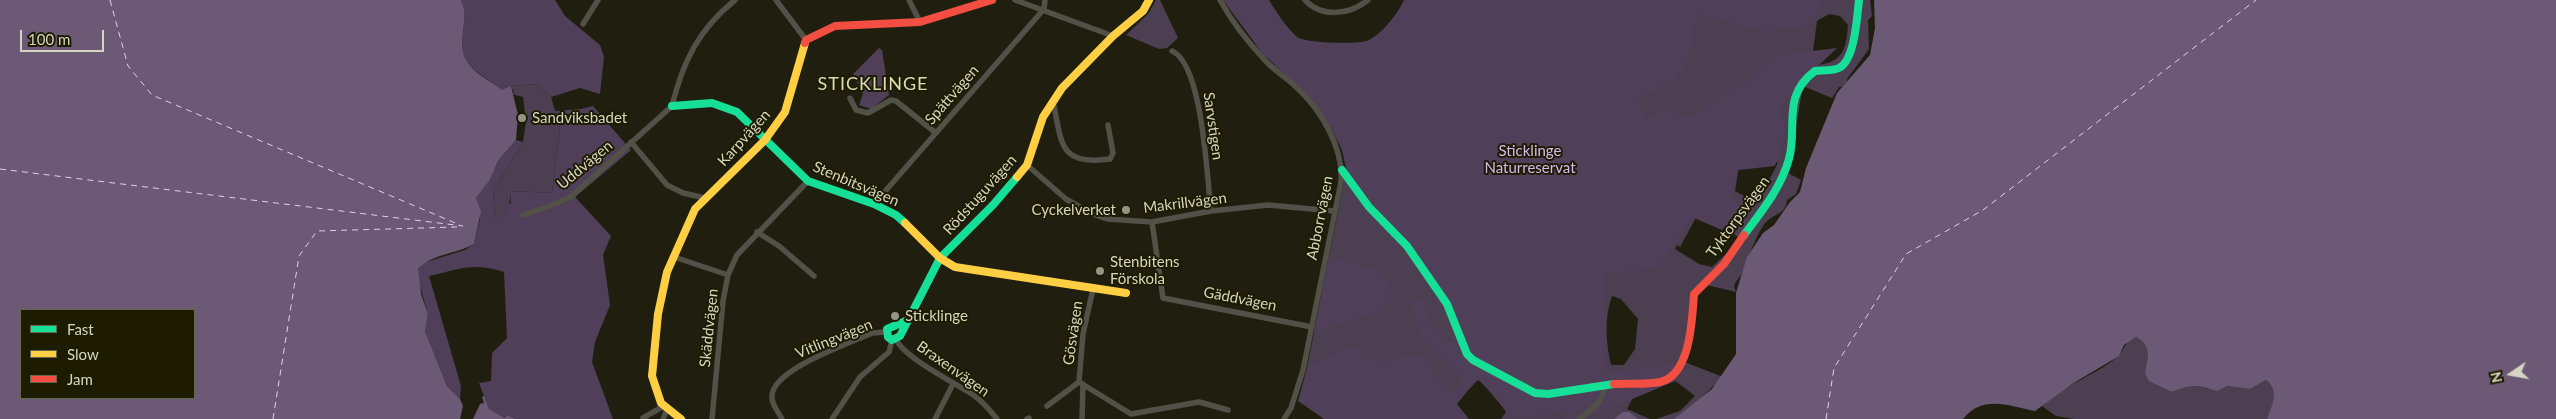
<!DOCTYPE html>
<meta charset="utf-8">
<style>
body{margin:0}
#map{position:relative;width:2556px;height:419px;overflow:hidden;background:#201f0f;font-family:Lato,sans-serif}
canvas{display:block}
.legend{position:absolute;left:20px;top:309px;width:175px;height:90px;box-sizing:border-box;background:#1d1c01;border:1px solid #67664f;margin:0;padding:6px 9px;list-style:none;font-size:15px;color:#d5d5c4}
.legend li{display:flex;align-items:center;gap:10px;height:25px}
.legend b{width:25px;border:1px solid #67664f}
.north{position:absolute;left:2486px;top:349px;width:50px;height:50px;-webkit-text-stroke:4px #1d1c01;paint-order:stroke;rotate:258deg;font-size:14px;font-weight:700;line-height:20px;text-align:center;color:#d5d5c4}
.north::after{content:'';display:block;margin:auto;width:18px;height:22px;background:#d5d5c4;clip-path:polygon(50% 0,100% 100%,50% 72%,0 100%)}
.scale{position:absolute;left:20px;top:30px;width:84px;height:22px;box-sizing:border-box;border:2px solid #d5d5c4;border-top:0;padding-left:6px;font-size:15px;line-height:18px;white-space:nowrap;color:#d5d5c4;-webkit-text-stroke:4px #1d1c01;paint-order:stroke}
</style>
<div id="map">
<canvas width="2556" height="419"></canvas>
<ul class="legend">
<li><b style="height:6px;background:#16e098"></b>Fast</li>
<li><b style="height:6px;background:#ffcf43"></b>Slow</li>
<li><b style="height:6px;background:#f24e42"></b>Jam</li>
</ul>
<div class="north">N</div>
<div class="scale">100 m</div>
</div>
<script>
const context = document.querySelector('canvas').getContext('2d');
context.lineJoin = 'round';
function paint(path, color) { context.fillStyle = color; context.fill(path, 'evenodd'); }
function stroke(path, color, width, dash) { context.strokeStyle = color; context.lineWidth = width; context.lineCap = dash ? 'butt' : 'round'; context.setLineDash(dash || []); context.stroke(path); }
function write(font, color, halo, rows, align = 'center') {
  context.font = font + ' Lato,sans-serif'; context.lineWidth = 4; context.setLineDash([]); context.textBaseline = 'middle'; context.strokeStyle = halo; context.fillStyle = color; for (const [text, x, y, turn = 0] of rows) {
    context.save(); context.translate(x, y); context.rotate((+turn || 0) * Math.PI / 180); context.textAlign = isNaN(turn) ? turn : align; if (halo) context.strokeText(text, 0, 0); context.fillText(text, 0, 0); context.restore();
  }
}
const green = new Path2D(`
 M1156 0H1160L1178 38 1167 48 1159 49 1126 35 1148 14Z
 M1428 0H1870L1872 16 1868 20 1869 49 1847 79 1846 84 1844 83V86L1839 87 1832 98 1803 86 1788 173 1801 180 1796 194 1787 200C1786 215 1774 213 1765 223 1758 232 1747 259 1745 268 1744 273 1736 280 1734 286L1736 292 1707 285 1696 297 1682 361 1723 377 1679 419H1656L1680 411 1695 396 1673 379 1639 386 1627 409 1650 419H1501L1506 412 1491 391 1478 380 1455 403 1307 368 1347 166 1344 154 1326 119ZM1829 14 1840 16 1848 25C1846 54 1841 63 1811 66L1817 21ZM1747 147 1778 163 1757 203 1735 191 1740 160ZM1699 212 1738 237 1728 252 1712 267 1699 264 1675 249 1677 245 1680 247ZM1612 296 1621 299 1638 319 1635 349 1624 365H1611C1606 344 1604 317 1612 296Z
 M536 84 551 97 560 128 552 193 511 191 508 214 495 219 493 191 523 142 526 121 523 97 512 94 514 93 511 86Z
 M2136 337C2153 347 2147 357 2145 374L2172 392 2186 387 2200 386 2208 389 2227 386 2250 389 2266 380C2280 391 2273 405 2267 419H2074L2056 416 2042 406C2063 384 2098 375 2118 356 2125 349 2125 341 2136 337Z`);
const forest = new Path2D(`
 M461 0H555L565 16 600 45 604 57 600 94 580 88 551 97 536 84 511 86 502 91C491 80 475 74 467 61 455 43 471 19 461 0Z
 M1223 0H1269C1277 13 1286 27 1297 37 1306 43 1359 45 1369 40 1383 33 1398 13 1404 0H1817L1824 7 1802 28 1761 31 1698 13 1686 65 1672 81 1638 99 1644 120 1664 110 1689 118 1753 77 1780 55 1837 48 1798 85 1779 107 1786 132 1775 166 1738 170 1730 196 1742 210 1722 230 1694 218 1674 243 1659 268 1605 274V373L1678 363V380L1584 419H1564L1567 412 1513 419 1478 378 1457 404 1469 419H1324L1298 401 1307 368 1352 346 1364 348 1366 354 1383 363 1409 355 1430 358 1434 378 1454 392 1463 380 1421 338 1411 300 1422 299 1429 320 1448 341H1458L1455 325 1413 249 1359 188 1346 168 1340 141 1312 100 1263 54Z
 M879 48 882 50 889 95 871 109 859 105 863 94 853 74Z
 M593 106 631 150 575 197 611 236 603 255 610 305 595 342 592 362 613 419H516L507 415 505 418 489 409 479 383 491 381 492 353 507 338 504 272C472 262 460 269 429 276L461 386 460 399 447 386 425 331 428 314 417 276 418 269 423 263 465 250 474 244 480 219 476 198 490 180 498 161 516 140 523 142 493 191 495 218 508 214 506 205 511 203 510 191 552 193 560 128 555 111 581 109Z
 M1329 255 1378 271 1391 285 1392 300 1378 312 1314 332Z`);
const water = new Path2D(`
 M0 0H461C471 19 455 42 467 61 474 74 491 81 502 90L511 86 518 115 516 140 498 161 490 180 476 198 481 211 474 244C457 254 431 254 418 269L421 294 428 314 425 331 447 386 460 399 463 406 460 419H0ZM21 310H194V398H21Z
 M1874 0H2556V419H2267C2272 405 2280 391 2266 380L2250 389 2227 386 2217 391 2199 386 2186 387 2172 392 2149 381 2145 374C2147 357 2153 347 2136 337L2124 345 2119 356 2072 384 2035 411C2009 406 1983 394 1963 419H1674L1712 389 1736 354V293L1747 257 1763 233 1774 225 1790 202 1800 192 1806 168 1837 93 1870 55 1875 28Z
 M484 396 489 409 505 418 507 415 516 419H473L480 404 484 403 482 397Z
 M1623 412H1629L1638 419H1614Z`);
const ferry = new Path2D(`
 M110 0 128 66 152 95 460 225
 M0 169 463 226
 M273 419 299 256 317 231 457 227
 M1826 419 1834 368 1906 254 1983 210 2256 0`);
const street = new Path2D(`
 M776 0 806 40
 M909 0 920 22
 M1015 0 1113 36
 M1220 0C1231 20 1247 41 1263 58 1272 69 1284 76 1295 86 1320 108 1344 148 1341 182L1303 370 1291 408 1284 419
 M1305 0C1322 18 1349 15 1368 0
 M583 24 598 0
 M1172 51C1203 64 1207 180 1211 211
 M850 98 856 110 868 113 891 100 896 101 936 133
 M1053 101C1062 143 1058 166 1110 159L1113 153 1108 125
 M631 142 667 185 683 193 705 198
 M1027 165 1066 199 1092 214 1107 219 1152 222 1211 211 1268 205 1334 211
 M874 204 1044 9 1045 0
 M523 215 555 204 572 196 672 106C683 61 699 29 735 0
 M1152 222 1163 298 1312 327
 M757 232 779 246 814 276
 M674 257 728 275
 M1093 289 1083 334 1079 382 1131 414 1199 402 1228 410
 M896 339C903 357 955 383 972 394 982 401 990 410 997 419
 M1047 406 1079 382
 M643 418 664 406
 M663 419 667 409
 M712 419 723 301 728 275 737 255 808 181
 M782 419C779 413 772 405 772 398 769 370 851 343 872 333L885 332
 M832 419 860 377 889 352 892 340
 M935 419 953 384
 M1027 419 1029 418
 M1082 419 1083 384
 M1579 419C1597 404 1599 408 1606 384`);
const fast = new Path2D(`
 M672 106 712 103 737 112 808 181 874 204 896 215 905 223
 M1342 170 1369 207 1407 246 1447 304 1467 354 1473 360 1535 393 1548 394 1614 384
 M1744 235C1761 212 1781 188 1789 159 1798 127 1781 96 1815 71 1822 70 1833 71 1839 68 1855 60 1857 17 1859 0
 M908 320 887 329 888 337 892 340 900 336 940 258 993 205 1017 177`);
const slow = new Path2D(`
 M1017 177 1027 165 1043 117 1062 88 1113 36 1143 11 1149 0
 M905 223 940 258 955 267 1126 293
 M681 419 661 403 652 376 658 314 667 272 695 209 765 140 785 112 805 43`);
const jam = new Path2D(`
 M805 43 806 40 835 26 920 22 992 0
 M1614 384C1628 383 1646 385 1660 382 1691 375 1692 319 1694 294L1724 264 1744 235`);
const markers = [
 [522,118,5,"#969585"],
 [1126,210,5,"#969585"],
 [1100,271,5,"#969585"],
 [895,316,5,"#969585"]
];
const streetNames = [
 ["Spättvägen",952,95,-49],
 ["Sarvstigen",1213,126,82],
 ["Karpvägen",744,138,-48],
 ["Uddvägen",585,165,-40],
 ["Stenbitsvägen",856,184,23],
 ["Rödstuguvägen",980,195,-48],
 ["Makrillvägen",1185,203,-7],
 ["Tyktorpsvägen",1738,217,-54],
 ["Abborrvägen",1320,218,-79],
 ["Gäddvägen",1240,299,11],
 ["Skäddvägen",709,328,-84],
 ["Gösvägen",1073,333,-82],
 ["Vitlingvägen",834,339,-22],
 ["Braxenvägen",953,369,35]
];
const poiNames = [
 ["Sandviksbadet",532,118],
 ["Cyckelverket",1116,210,"right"],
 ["Stenbitens",1110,262],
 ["Förskola",1110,279],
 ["Sticklinge",905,316]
];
const parkNames = [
 ["Sticklinge",1530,151],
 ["Naturreservat",1530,168]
];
const quarterNames = [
 ["STICKLINGE",873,84]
];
paint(green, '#4c3f52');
paint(forest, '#4f3f58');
paint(water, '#6b5975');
stroke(ferry, '#e6ccf9', 1, [6, 5]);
stroke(street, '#515148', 5.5);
stroke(fast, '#16e098', 8);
stroke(slow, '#ffcf43', 8);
stroke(jam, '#f24e42', 8);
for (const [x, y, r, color] of markers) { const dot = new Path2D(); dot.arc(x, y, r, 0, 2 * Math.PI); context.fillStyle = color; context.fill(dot); stroke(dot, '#1d1c01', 2); }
write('15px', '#d5d5c4', '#1d1c01', streetNames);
write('15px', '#d5d5c4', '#1d1c01', poiNames, 'left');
write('15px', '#d8b7ef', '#1d1c01', parkNames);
context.letterSpacing = '1px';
write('18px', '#dbdbb8', '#1d1c01', quarterNames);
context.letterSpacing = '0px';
</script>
